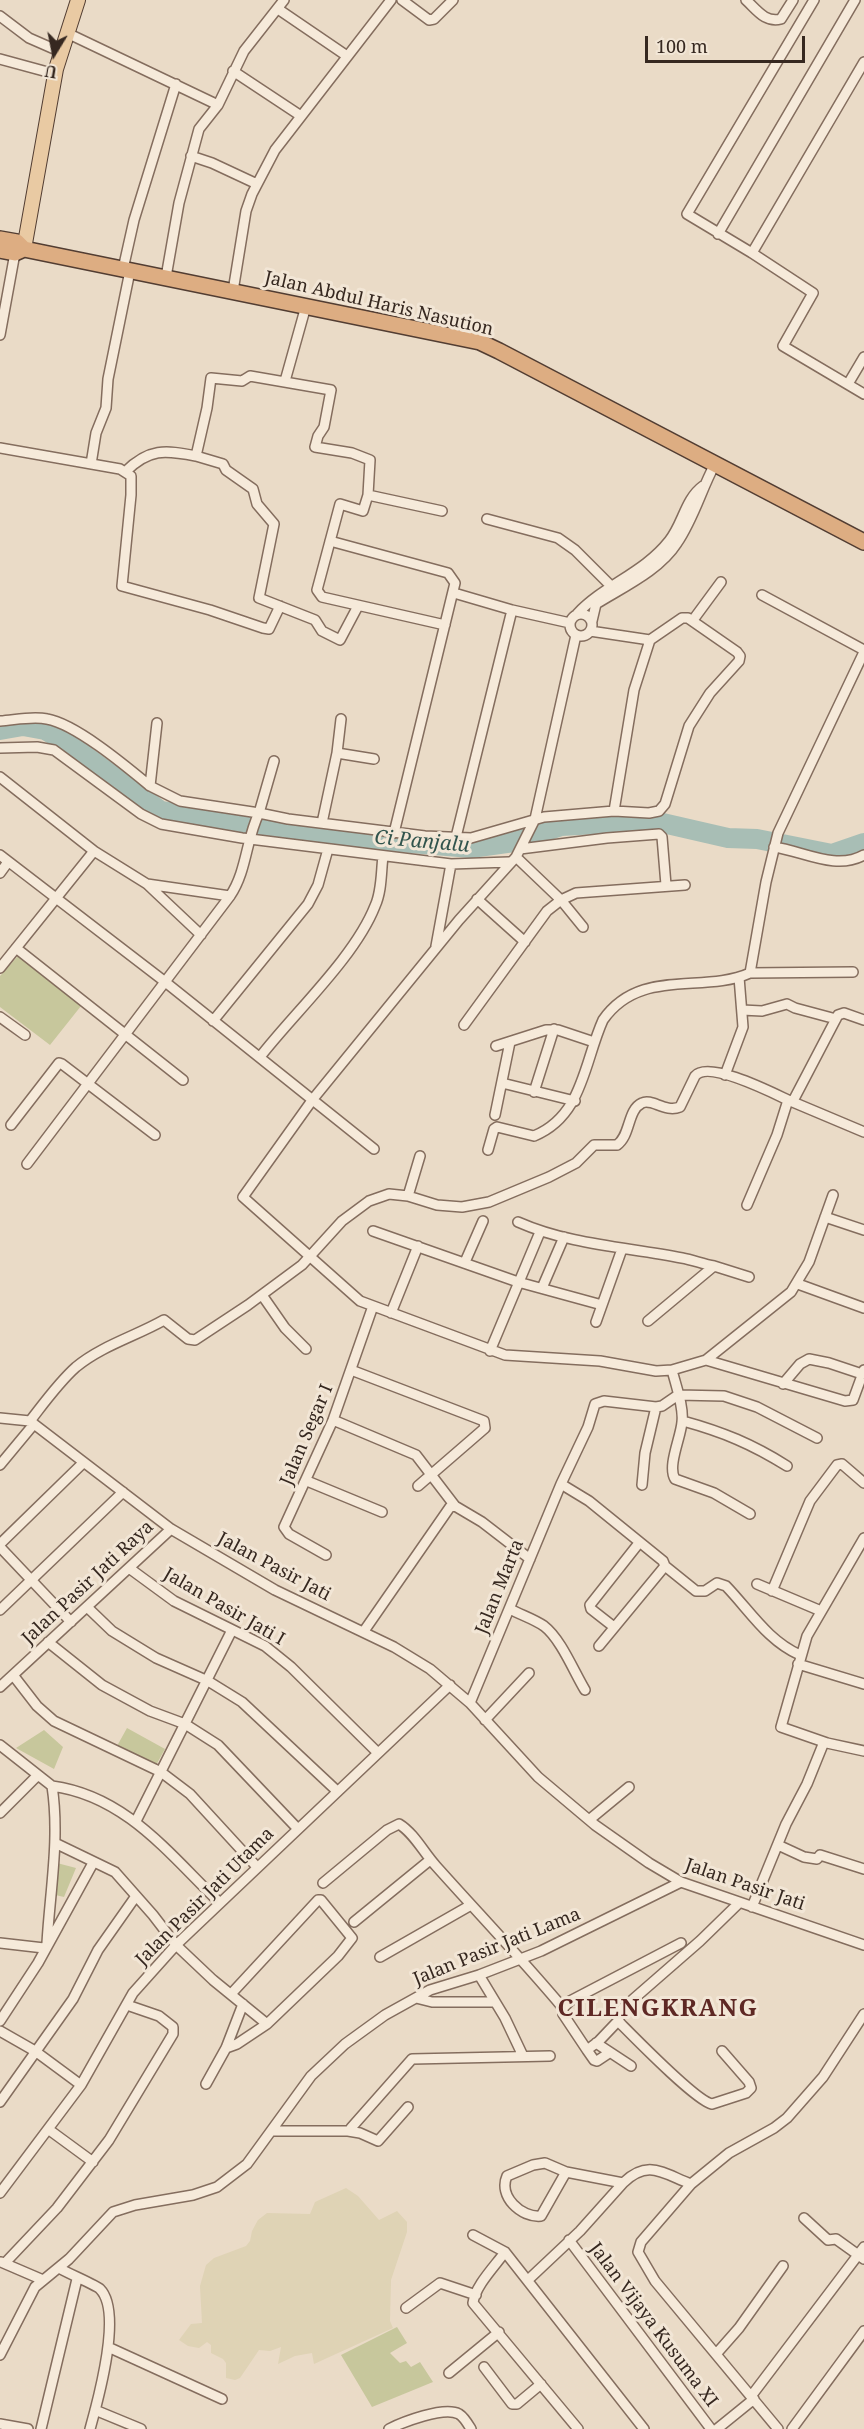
<!DOCTYPE html>
<style>
body{margin:0}
#map{position:relative;width:864px;height:2429px;overflow:hidden;background:#eadbc7;font-family:"Noto Serif",serif}
canvas{display:block}
.north{position:absolute;left:24px;top:24px;width:60px;height:60px;-webkit-text-stroke:4px #f2e6d6;paint-order:stroke;rotate:190deg;font-size:16px;font-weight:700;line-height:24px;text-align:center;color:#362820}
.north::after{content:'';display:block;margin:auto;width:21px;height:27px;background:#362820;clip-path:polygon(50% 0,100% 100%,50% 72%,0 100%)}
.scale{position:absolute;left:645px;top:36px;width:160px;height:27px;box-sizing:border-box;border:3px solid #362820;border-top:0;padding-left:8px;font-size:18px;line-height:21px;white-space:nowrap;color:#362820;-webkit-text-stroke:4px #f2e6d6;paint-order:stroke}
</style>
<div id="map">
<canvas width="864" height="2429"></canvas>
<div class="north">U</div>
<div class="scale">100 m</div>
</div>
<script>
const context = document.querySelector('canvas').getContext('2d');
context.lineJoin = 'round';
function paint(path, color) { context.fillStyle = color; context.fill(path, 'evenodd'); }
function stroke(path, color, width, dash) { context.strokeStyle = color; context.lineWidth = width; context.lineCap = dash ? 'butt' : 'round'; context.setLineDash(dash || []); context.stroke(path); }
function write(font, color, halo, rows, align = 'center') {
  context.font = font + ' "Noto Serif",serif'; context.lineWidth = 6; context.setLineDash([]); context.textBaseline = 'middle'; context.strokeStyle = halo; context.fillStyle = color; for (const [text, x, y, turn = 0] of rows) {
    context.save(); context.translate(x, y); context.rotate((+turn || 0) * Math.PI / 180); context.textAlign = isNaN(turn) ? turn : align; if (halo) context.strokeText(text, 0, 0); context.fillText(text, 0, 0); context.restore();
  }
}
const farmland = new Path2D(`
 M346 2188 358 2196 379 2220 397 2211 407 2222V2232L391 2280 390 2321 393 2328 314 2364 312 2353 295 2356 278 2364 281 2347 270 2351 259 2350 240 2378 235 2380 226 2378V2363L223 2359 211 2353V2345L207 2342 199 2348 188 2346 179 2340 191 2324 202 2323 200 2286 206 2265 214 2258 246 2246 250 2241 252 2231 258 2220 267 2213 310 2214 315 2202Z`);
const green = new Path2D(`
 M18 956 81 1006 50 1045 0 1007V976Z
 M127 1728 165 1749 155 1767 117 1746Z
 M44 1730 63 1747 54 1769 16 1748Z
 M57 1863 76 1868 64 1897 51 1894Z
 M397 2327 407 2343 390 2353 400 2363 406 2361 411 2367 420 2362 433 2382 372 2407 341 2355Z`);
const river = new Path2D(`
 M0 730 23 726 45 730 75 748 161 811 275 828 339 837 471 848 514 842 561 826 654 821 728 838 757 839 832 854 864 843`);
const minor = new Path2D(`
 M402 0 429 20 434 19 453 0
 M746 0C757 10 765 23 781 19L793 0
 M814 0 687 214 752 253 813 293 783 346 864 394
 M278 9 347 56
 M0 16 29 38 61 52
 M67 33 218 105
 M0 59 55 74
 M233 71 301 116
 M191 156 212 163 257 184
 M718 234 855 0
 M752 253 864 62
 M123 269 134 220 176 84
 M166 277 179 203 199 129 218 105 244 51 284 0
 M233 291 246 211 252 194 275 150 391 0
 M0 335 15 253
 M285 381 306 306
 M848 384 864 357
 M0 448 120 469 131 476V495L122 586 210 610 263 628 269 629 280 606
 M91 464 96 433 106 408 108 379 130 271
 M125 472C149 448 165 450 196 456
 M368 495 442 511
 M487 519 558 538 575 550 614 589
 M330 541 448 573 455 583 394 833
 M454 593 512 610 570 623
 M762 595 864 650
 M358 606 340 640 322 631 315 620 259 598 274 524 257 504 253 489 226 470 223 464 196 456 207 408 211 378 242 381 250 376 331 390 324 427 318 436 315 447 352 453 370 460 368 495 363 511 340 504 317 590 322 597 445 625
 M570 625a11 11 0 1 1 22 0a11 11 0 1 1-22 0Z
 M577 614C604 585 644 573 669 541 683 524 685 499 703 486
 M693 620 721 582
 M592 621 596 604C623 587 659 571 677 543 694 518 701 490 715 464
 M576 635 535 819 516 857 459 920 313 1099 243 1197 360 1301 505 1355 600 1361 656 1371 672 1370 706 1360 791 1292 809 1262 833 1195
 M0 721C15 720 32 716 47 719 76 724 127 767 150 786
 M0 748 37 747 54 750 141 814 161 824 242 838 451 864 509 862
 M337 753 374 759
 M274 761 259 813 288 819 425 836 471 838 544 817 614 811 649 813 659 811 665 804 689 726 710 693 739 661 740 656 737 652 688 618H682L650 640 590 631
 M0 777 94 851 0 968
 M614 811 634 690 650 640
 M322 823 337 753 341 719
 M456 837 512 610
 M774 847C803 851 836 871 864 855
 M520 849 607 838 659 834 662 837 666 885
 M94 851 147 884 201 935
 M0 855 164 981 374 1149
 M516 857 561 900 583 927
 M0 873 8 862
 M147 884 230 896
 M477 899 525 942
 M436 946 451 864
 M16 948 183 1080
 M750 973 853 972
 M742 1010 762 1011 787 1004 795 1008 836 1019
 M0 1017 25 1035
 M213 1021 308 904 318 885 328 849
 M464 1025 547 911 561 900 576 893 685 885
 M496 1046 546 1030H558L594 1042
 M260 1057C294 1013 355 957 375 906 382 891 381 872 383 856
 M725 1075 743 1027 739 977
 M502 1083 575 1101
 M534 1092 554 1029
 M793 1101 838 1015 844 1013 864 1020
 M495 1115 510 1042
 M11 1125 59 1063 62 1064 155 1135
 M488 1150 494 1129 497 1127 534 1136C583 1116 584 1062 603 1020 640 967 703 994 750 973L766 882 778 833 864 652
 M27 1164 230 896C247 871 246 839 259 813L180 801 150 786 157 723
 M408 1196 420 1156
 M747 1205 777 1135 788 1100 864 1132
 M825 1217 864 1230
 M518 1222C570 1245 627 1247 682 1258 693 1260 703 1264 714 1266L648 1321
 M373 1231 518 1282 602 1305
 M465 1262 483 1221
 M714 1266 749 1277
 M798 1284 864 1308
 M542 1288 564 1237
 M262 1295 285 1328 306 1349
 M391 1313 418 1246
 M596 1322 622 1249
 M490 1351 540 1232
 M706 1360 845 1401 853 1400 864 1370
 M351 1370 484 1421 485 1428 418 1486
 M672 1370C676 1386 684 1407 682 1422 681 1437 667 1466 675 1479L714 1493 750 1514
 M783 1384 800 1364 809 1359 829 1363 862 1374
 M0 1418 30 1421 171 1529 275 1590 394 1647 430 1669 470 1703 538 1777 595 1825 649 1863 681 1882 864 1945
 M333 1420 416 1455 455 1506 482 1522 530 1559
 M30 1421C44 1403 59 1382 76 1367 101 1346 136 1336 164 1320L188 1339 195 1340 248 1305 302 1265 342 1221 369 1201 389 1194 408 1196 437 1205 462 1207 489 1202 549 1177 576 1163 594 1145H617C631 1135 627 1110 642 1103 652 1098 665 1113 680 1107L695 1076C708 1060 771 1092 788 1100
 M683 1421C723 1432 752 1444 787 1466
 M0 1465 34 1424
 M307 1481 382 1512
 M561 1484 589 1501 663 1561 665 1566 696 1591H705L717 1583 726 1586C750 1611 768 1641 800 1655
 M642 1485 645 1453 656 1407
 M864 1538 807 1636 781 1727 827 1743 864 1751
 M0 1544 83 1463
 M0 1547 71 1622
 M326 1555 289 1534 284 1527 333 1420 373 1306
 M129 1568 174 1601 265 1646 291 1667 378 1753
 M757 1584 821 1611
 M772 1591 810 1501 837 1465 842 1464 864 1483
 M87 1607 112 1631 156 1658 208 1681 242 1702 337 1791
 M510 1609C521 1615 534 1619 544 1626 561 1639 574 1672 585 1690
 M0 1610 123 1492
 M614 1627 591 1609 590 1605 639 1543
 M364 1631 450 1507 455 1506
 M48 1642 102 1685 150 1711 185 1724 218 1745 297 1828
 M599 1646 665 1566
 M798 1664 864 1684
 M13 1675 37 1706 54 1721 161 1772 190 1794 257 1867
 M0 1687 171 1529
 M470 1703 561 1484 588 1427 595 1404 604 1401 656 1407 662 1406 678 1395 724 1396 757 1407 817 1438
 M485 1720 529 1673
 M0 1745 52 1786C60 1838 50 1891 47 1943
 M52 1786C126 1796 169 1854 219 1902
 M0 1813 37 1776
 M589 1820 629 1787
 M136 1821 232 1630
 M55 1843 115 1872 153 1915 176 1945 213 1980 267 2024 338 1956 352 1938 321 1900H318L231 1994
 M778 1845 804 1857 817 1859 820 1855 864 1869
 M323 1883 387 1830 399 1824C414 1833 424 1853 436 1866 478 1913 522 1959 563 2008V2014L587 2050 599 2041 618 2021C633 2036 696 2101 712 2104L746 2093 751 2088 749 2082 722 2051
 M752 1907 786 1824 807 1784 824 1742
 M354 1922 430 1860
 M0 1943 44 1948
 M380 1957 471 1905
 M479 1975 505 2018 523 2056
 M416 1998 432 2002H493
 M563 2008 570 2001 681 1943
 M0 2021 38 1963 93 1863
 M618 2021 622 2009 700 1941 739 1903
 M0 2031 35 2051 81 2085
 M596 2043 631 2066
 M226 2048 237 2044 267 2024
 M587 2050 594 2060 597 2061 609 2053
 M206 2084 226 2048 243 2004
 M0 2102 73 1999 98 1950 136 1896
 M351 2128 412 2059 550 2056
 M48 2129 93 2162
 M273 2131H348L360 2133 378 2141 408 2107
 M623 2183C648 2159 662 2173 691 2184L729 2153 774 2128 787 2118 823 2077 864 2014
 M691 2184 641 2242 638 2252 655 2281 778 2429
 M0 2193 81 2085 133 1993 176 1945 450 1685
 M804 2218 828 2240 836 2239 864 2259
 M473 2235 505 2252
 M569 2240 711 2429
 M1 2262 43 2280
 M5 2263 57 2208 109 2140 173 2034V2027L159 2016 127 2005
 M59 2268C67 2273 96 2285 100 2289 123 2312 98 2400 90 2429
 M528 2280 580 2231 623 2183 566 2172 545 2163 533 2165 507 2176C498 2196 521 2218 541 2216L566 2172
 M406 2308 440 2283 476 2295
 M108 2347 222 2399
 M717 2353 739 2328 783 2266
 M0 2355 35 2287 69 2259 113 2212 135 2205 193 2195 217 2187 247 2164 311 2076 345 2044 385 2015 430 1990 479 1975 541 1951 681 1882
 M484 2367 512 2404H517L541 2384
 M449 2373 499 2332
 M752 2395 864 2247
 M95 2410 141 2429
 M0 2424 28 2429
 M41 2429 77 2279
 M389 2429C403 2422 444 2406 459 2414 464 2417 468 2424 471 2429
 M578 2429 473 2303C475 2286 495 2266 505 2252L644 2429
 M717 2429 754 2399
 M792 2429 864 2331`);
const primary = new Path2D(`
 M24 249 56 69 78 0`);
const trunk = new Path2D(`
 M0 239 17 242 24 249 480 342 499 351 864 542
 M0 250 15 253 24 249`);
const streetNames = [
 ["Jalan Abdul Haris Nasution",379,304,13],
 ["Jalan Segar I",307,1435,-67],
 ["Jalan Pasir Jati",274,1567,28],
 ["Jalan Pasir Jati Raya",88,1583,-43],
 ["Jalan Marta",500,1587,-68],
 ["Jalan Pasir Jati I",224,1607,30],
 ["Jalan Pasir Jati",745,1885,19],
 ["Jalan Pasir Jati Utama",205,1897,-45],
 ["Jalan Pasir Jati Lama",497,1947,-22],
 ["Jalan Vijaya Kusuma XI",653,2325,53]
];
const waterNames = [
 ["Ci Panjalu",422,842,5]
];
const districtNames = [
 ["CILENGKRANG",658,2009]
];
paint(farmland, '#dfd3b5');
paint(green, '#c7c79c');
stroke(river, '#a8beb5', 20);
stroke(minor, '#846d5e', 12);
stroke(primary, '#523d32', 16);
stroke(trunk, '#523d32', 18);
stroke(minor, '#f6eada', 9);
stroke(primary, '#e9caa3', 14);
stroke(trunk, '#ddad82', 15);
write('18px', '#362820', '#f2e6d6', streetNames);
write('italic 20px', '#31544d', '#f2e6d6', waterNames);
context.letterSpacing = '1.5px';
write('bold 24px', '#5e2824', '#f2e6d6', districtNames);
context.letterSpacing = '0px';
</script>
